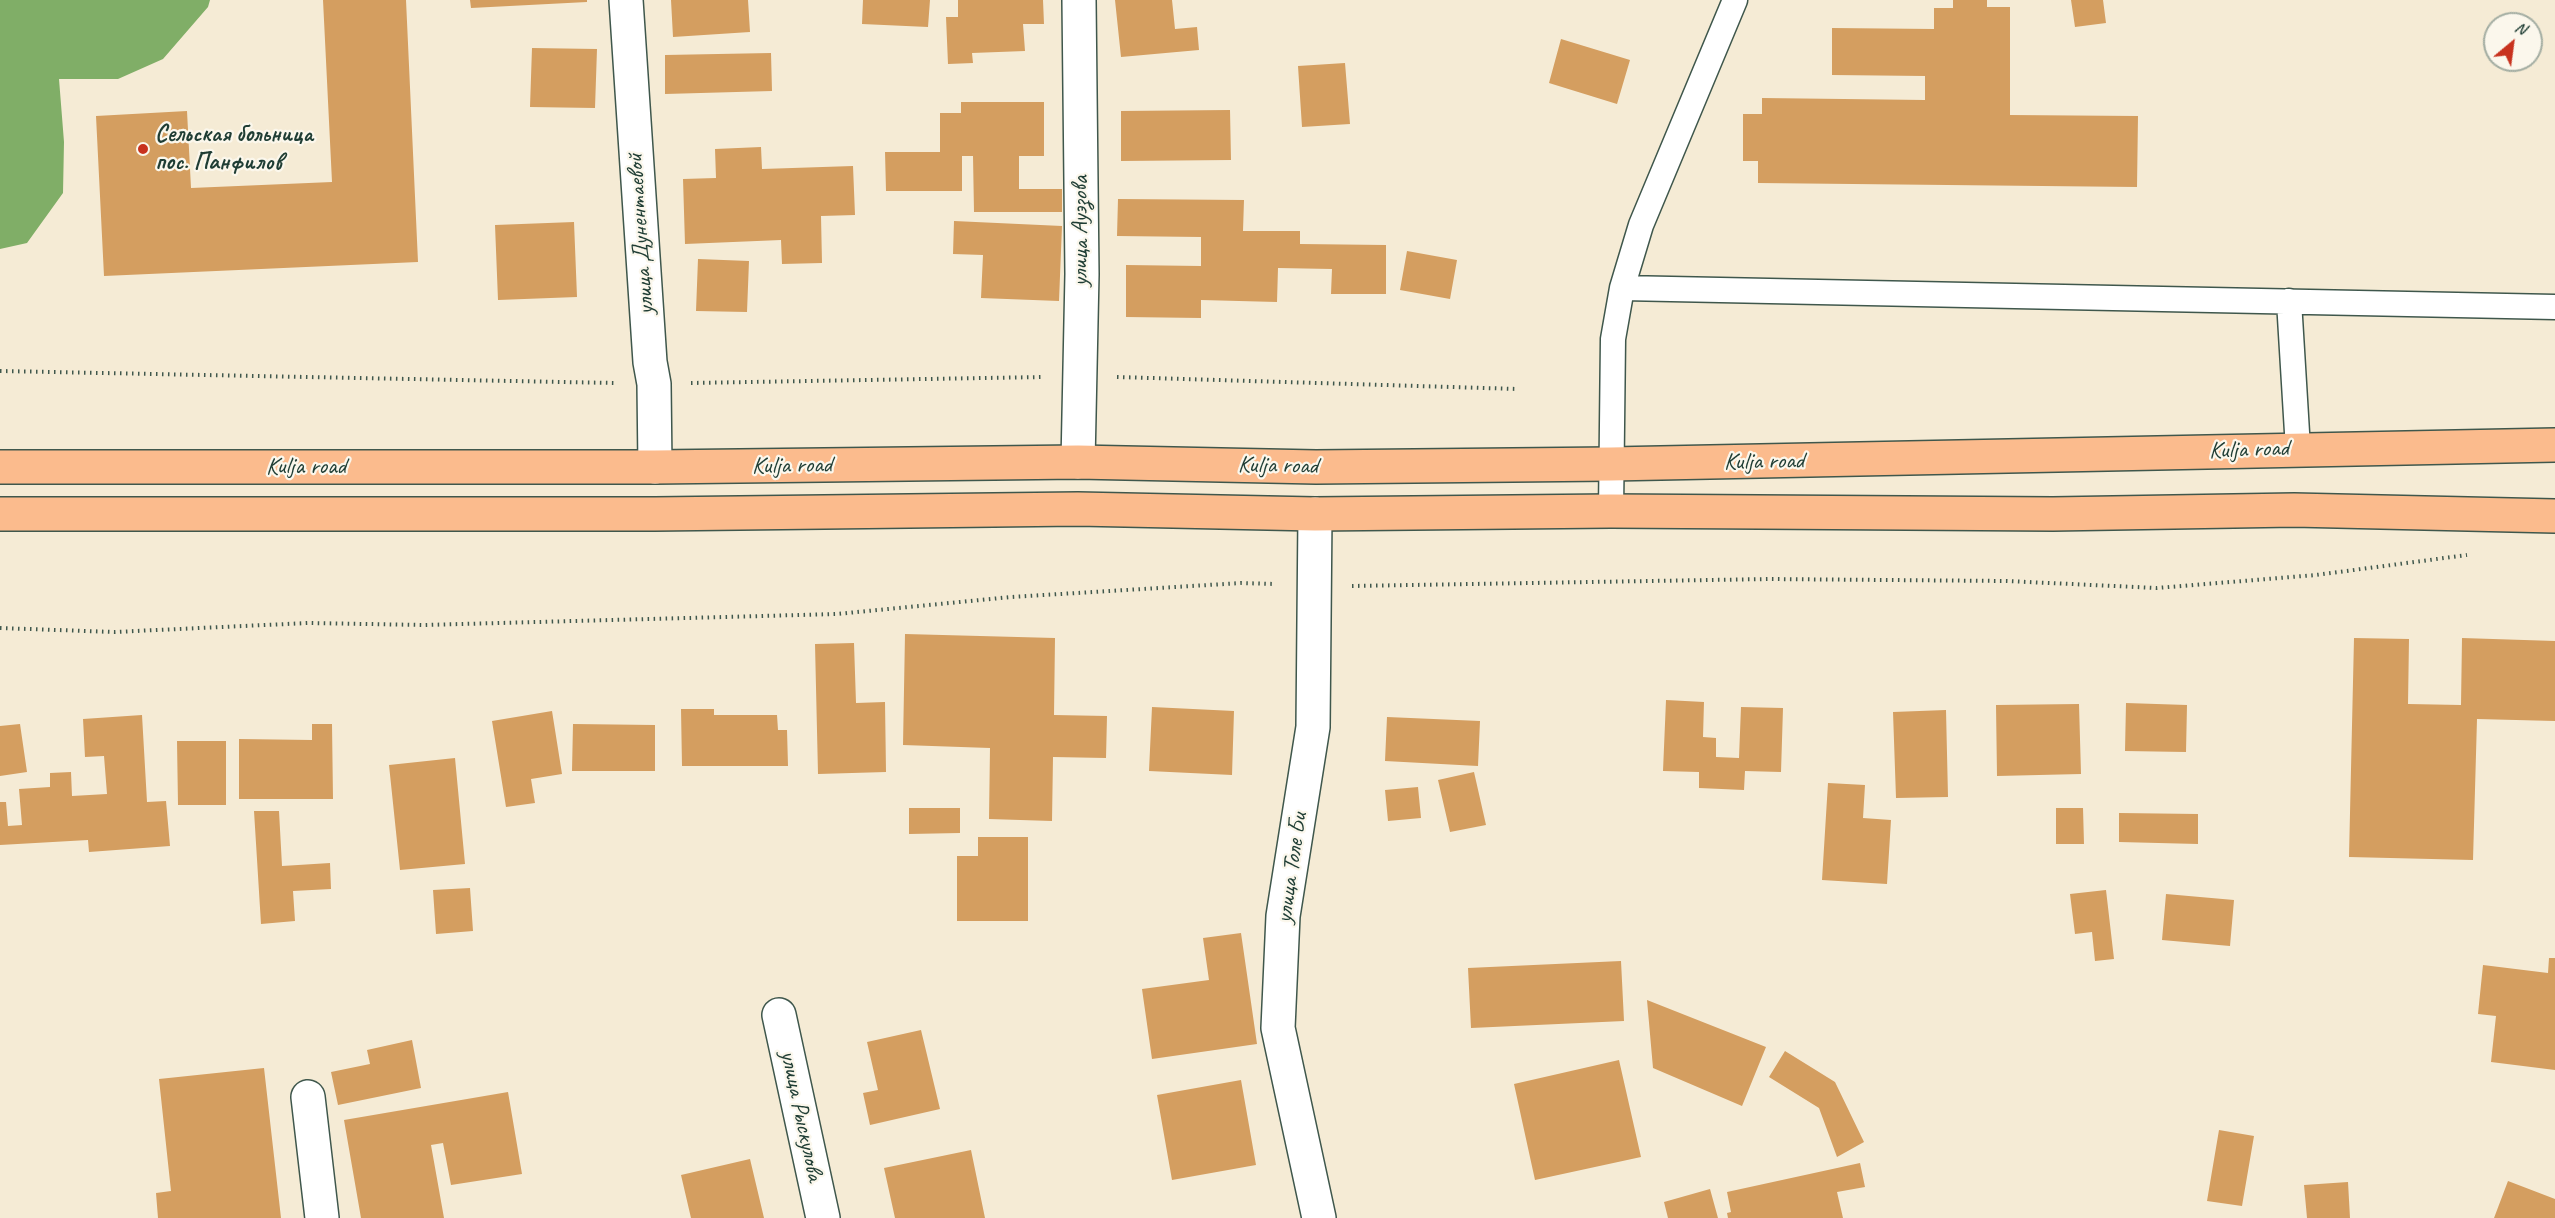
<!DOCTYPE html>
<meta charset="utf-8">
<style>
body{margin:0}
#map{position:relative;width:2555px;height:1218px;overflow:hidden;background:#f5ebd5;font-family:Caveat,sans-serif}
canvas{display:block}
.north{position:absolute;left:2483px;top:12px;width:60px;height:60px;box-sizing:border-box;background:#fbf7ec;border:2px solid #a3ada2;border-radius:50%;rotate:29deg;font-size:16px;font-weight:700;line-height:24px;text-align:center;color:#1f3d34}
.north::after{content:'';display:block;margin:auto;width:21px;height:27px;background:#c8321e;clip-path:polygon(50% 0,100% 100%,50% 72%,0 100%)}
</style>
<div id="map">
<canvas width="2555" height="1218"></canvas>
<div class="north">N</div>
</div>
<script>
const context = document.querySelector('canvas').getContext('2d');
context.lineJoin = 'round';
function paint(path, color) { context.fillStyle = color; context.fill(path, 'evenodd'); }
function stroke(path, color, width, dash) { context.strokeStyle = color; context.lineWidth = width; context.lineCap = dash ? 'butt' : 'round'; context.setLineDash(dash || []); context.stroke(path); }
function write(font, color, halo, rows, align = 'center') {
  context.font = font + ' Caveat,sans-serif'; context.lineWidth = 4.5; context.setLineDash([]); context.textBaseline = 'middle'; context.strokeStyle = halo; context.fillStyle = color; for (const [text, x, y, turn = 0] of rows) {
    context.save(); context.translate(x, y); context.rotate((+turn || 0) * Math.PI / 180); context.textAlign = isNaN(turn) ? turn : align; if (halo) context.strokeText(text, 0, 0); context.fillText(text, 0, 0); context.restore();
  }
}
const forest = new Path2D(`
 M0 0H210L208 7 163 59 118 79H59L64 142 63 193 27 243 0 249Z`);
const building = new Path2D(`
 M323 0H406L418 262 104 276 96 116 187 111 191 188 332 182Z
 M470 0H587V2L471 8Z
 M671 0H748L750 32 673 37Z
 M863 0H930L928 27 862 24Z
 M958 0H1043L1044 24H1023L1025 51 972 53 973 63 948 64 946 17H958Z
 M1115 0H1172L1175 29 1197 27 1199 50 1121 57Z
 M1953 0H1987V7H2010V115L2138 116 2137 187 1758 183V161H1743V114H1762V98L1925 100V76L1832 75V28L1934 29V8H1953Z
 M2071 0H2103L2106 23 2075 27Z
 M1561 39 1630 60 1617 104 1549 83Z
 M532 48 597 49 595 108 530 107Z
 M771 53 772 91 665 94V55Z
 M1345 63 1350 124 1302 127 1298 66Z
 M961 102H1044V156H1019V189H1062V212H974L973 156H962V191H886L885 152H940V113H961Z
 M1230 110 1231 160 1121 161V111Z
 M761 147 762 169 853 166 855 215 821 216 822 263 782 264 781 240 685 244 683 179 716 178 715 149Z
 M1118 199 1244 200 1243 231H1300V244L1386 245V294H1331L1332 269 1278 268 1277 302 1201 300V318L1126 317V265L1201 266V237L1117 236Z
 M954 221 1062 226 1059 301 981 298 983 255 953 254Z
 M574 222 577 297 498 300 495 225Z
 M1407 251 1457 260 1450 299 1400 290Z
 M698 259 749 261 747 312 696 311Z
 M905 634 1055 638 1054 715 1107 716 1106 758 1053 757 1052 821 989 819 990 748 903 745Z
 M2354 638 2409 639 2408 704 2461 705 2462 638 2555 641V721L2477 719 2473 860 2349 857Z
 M854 643 856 703 885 702 886 772 818 774 815 644Z
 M1666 700 1704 702 1703 737 1716 738V757L1739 758 1741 707 1783 708 1781 772 1745 771 1744 790 1699 788V772L1663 771Z
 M2126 703 2187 705 2186 752 2125 751Z
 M2079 704 2081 774 1997 776 1996 705Z
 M1152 707 1234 711 1232 775 1149 771Z
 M681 709H714V715H777L778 730H787L788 766H682Z
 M1946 710 1948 797 1896 798 1893 712Z
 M552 711 562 774 531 779 535 803 506 807 492 721Z
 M142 715 147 802 166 801 170 846 89 852 88 840 0 845V802H6L8 826 22 825 19 789 50 787V773L71 772 72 796 107 794 104 756 85 757 83 719Z
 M1387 717 1480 721 1478 766 1385 761Z
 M20 724 27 772 0 776V726Z
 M312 724H332L333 799H239V739L312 740Z
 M573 724 655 725V771H572Z
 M177 741H226V805H178Z
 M455 758 465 864 400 870 389 765Z
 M1474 772 1486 825 1450 832 1438 780Z
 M1828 783 1865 785 1863 818 1891 820 1887 884 1822 880Z
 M1418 787 1421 818 1388 821 1385 790Z
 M909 808H960V833L909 834Z
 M2056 808H2083L2084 844H2056Z
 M254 811H279L282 866 330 863 331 889 293 891 295 921 261 924Z
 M2119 813 2198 814V844L2119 842Z
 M978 837H1028V921H957V856H978Z
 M470 888 473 931 436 934 433 890Z
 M2106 890 2114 959 2095 961 2092 932 2075 934 2070 894Z
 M2166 894 2234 900 2230 946 2162 940Z
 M1241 933 1257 1044 1152 1059 1142 989 1209 980 1203 938Z
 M2549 958H2555V1070L2491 1062 2496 1016 2478 1014 2483 965 2548 973Z
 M1621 961 1624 1021 1471 1028 1468 968Z
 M1647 1000 1766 1047 1742 1106 1653 1068Z
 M921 1030 940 1109 870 1125 863 1093 878 1090 867 1042Z
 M412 1040 421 1088 338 1105 331 1072 370 1064 367 1050Z
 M1785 1051 1835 1082 1864 1142 1837 1157 1819 1108 1769 1077Z
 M1619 1060 1641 1157 1535 1180 1514 1084Z
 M264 1068 281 1218H158L156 1193 171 1191 159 1079Z
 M1241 1080 1256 1165 1172 1180 1157 1095Z
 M508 1092 522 1174 451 1185 443 1143 431 1145 444 1218H361L344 1120Z
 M2219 1130 2254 1136 2242 1206 2207 1201Z
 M971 1150 985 1218H895L884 1168Z
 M750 1159 764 1218H691L681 1175Z
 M1860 1163 1865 1187 1837 1192 1843 1218H1728L1727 1213 1731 1212 1727 1192Z
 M2508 1181 2555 1199V1218H2494Z
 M2348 1182 2350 1218H2307L2304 1185Z
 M1710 1189 1718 1218H1668L1664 1202Z`);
const path = new Path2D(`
 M0 371 614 383
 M1117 377 1518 389
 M691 383 1043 377
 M1352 586 1769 579 2006 581 2157 588 2316 575 2467 555
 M0 628 114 632 308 623 424 625 837 614 1011 597 1241 583 1275 584`);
const service = new Path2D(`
 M1622 288 2555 307
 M2289 301 2298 449
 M1611 511 1613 339 1622 288 1641 225 1735 0`);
const minor = new Path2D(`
 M626 0 650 362 654 384 655 467
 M1078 462 1082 274 1079 0
 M1315 514 1313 727 1283 916 1278 1028 1319 1218
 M779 1015 823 1218
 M308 1097 322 1218`);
const primary = new Path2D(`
 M0 467H655L1078 462 1316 467 1611 464 2555 445
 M0 514H655L1078 509 1315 514 1611 511 2053 514 2294 510 2555 516`);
const markers = [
 [143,149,6,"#c8321e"]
];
const poiNames = [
 ["Сельская больница",155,135],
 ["пос. Панфилов",155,163]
];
const streetNames = [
 ["улица Ауэзова",1081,231,-90],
 ["улица Дунентаевой",641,234,-94],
 ["Kulja road",2249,450,-2],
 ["Kulja road",1764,462,-1],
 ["Kulja road",792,466,-1],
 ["Kulja road",1278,466,1],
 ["Kulja road",306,467],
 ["улица Толе Би",1292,868,-82],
 ["улица Рыскулова",801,1116,78]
];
paint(forest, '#80ae67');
paint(building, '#d49e60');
stroke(service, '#3f574c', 27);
stroke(minor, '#3f574c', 36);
stroke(primary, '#3f574c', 36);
stroke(path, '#3f574c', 4, [1.5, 4.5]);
stroke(service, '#fff', 24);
stroke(minor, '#fff', 33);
stroke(primary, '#fbbb8d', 33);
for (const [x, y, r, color] of markers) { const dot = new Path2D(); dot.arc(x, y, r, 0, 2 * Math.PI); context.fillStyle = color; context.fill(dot); stroke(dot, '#fbf7ec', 2); }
write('bold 24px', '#1f3d34', '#fbf7ec', poiNames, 'left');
write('24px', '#1f3d34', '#fbf7ec', streetNames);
</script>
